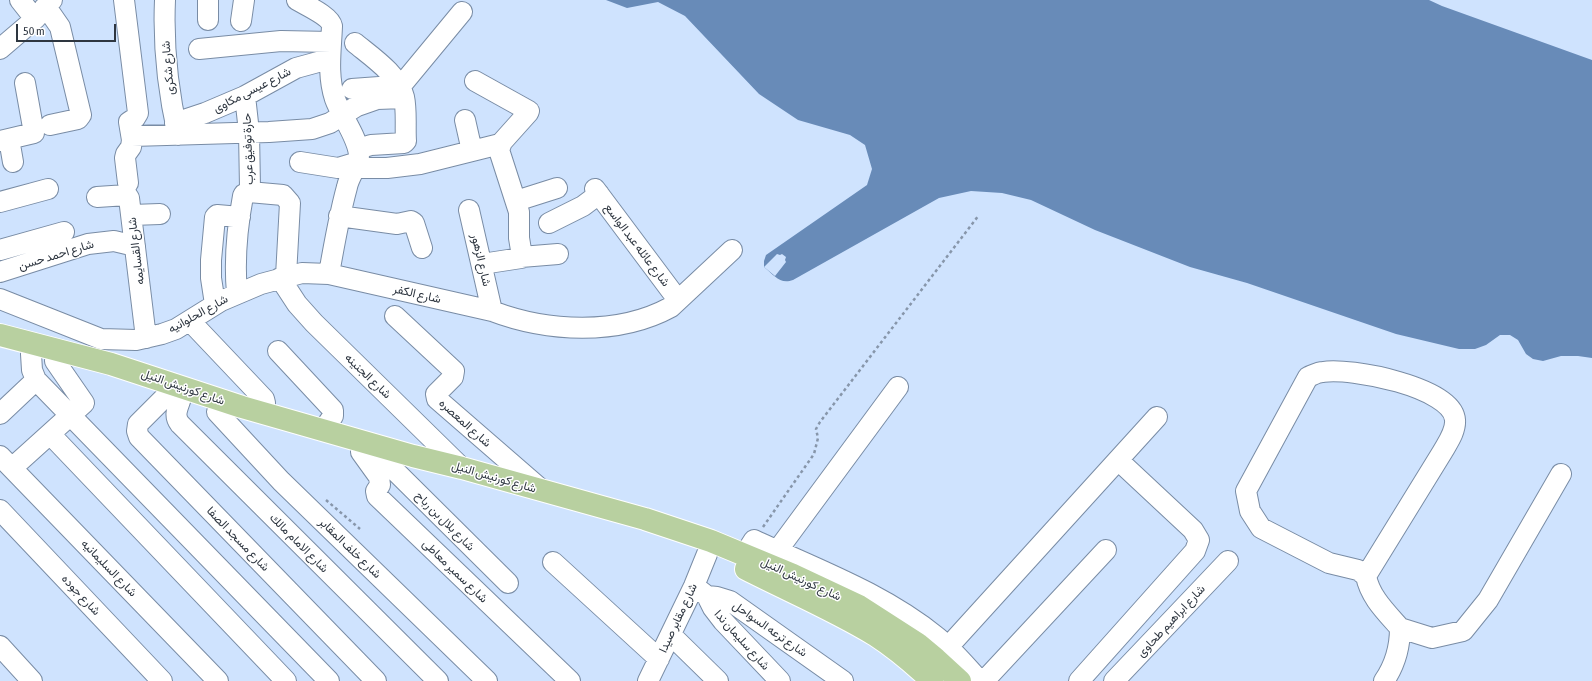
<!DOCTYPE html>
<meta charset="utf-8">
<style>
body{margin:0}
#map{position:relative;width:1592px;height:681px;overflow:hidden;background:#cfe3fe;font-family:"Asap Condensed",sans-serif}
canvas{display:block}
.scale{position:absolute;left:16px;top:24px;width:100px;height:18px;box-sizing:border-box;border:2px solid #2e3640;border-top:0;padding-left:5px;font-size:12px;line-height:14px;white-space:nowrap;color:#2e3640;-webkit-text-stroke:3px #fff;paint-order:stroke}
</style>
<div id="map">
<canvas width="1592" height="681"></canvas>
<div class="scale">50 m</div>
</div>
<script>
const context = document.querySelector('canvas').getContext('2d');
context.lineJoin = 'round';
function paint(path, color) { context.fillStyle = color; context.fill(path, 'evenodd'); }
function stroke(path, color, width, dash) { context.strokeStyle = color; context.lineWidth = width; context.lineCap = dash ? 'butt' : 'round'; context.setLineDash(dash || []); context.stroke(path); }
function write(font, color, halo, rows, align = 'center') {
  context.font = font + ' "Asap Condensed",Vazirmatn,sans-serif'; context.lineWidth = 3; context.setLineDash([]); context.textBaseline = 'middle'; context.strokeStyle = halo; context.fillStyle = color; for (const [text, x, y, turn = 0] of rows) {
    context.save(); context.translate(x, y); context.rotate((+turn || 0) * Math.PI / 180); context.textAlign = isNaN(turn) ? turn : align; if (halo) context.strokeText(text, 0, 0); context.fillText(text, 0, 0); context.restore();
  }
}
const water = new Path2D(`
 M606 0H1429L1442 6 1592 60V358L1578 356H1561L1543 361 1533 359 1526 354 1518 340 1510 335H1500L1486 345 1475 349H1459L1396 334 1247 283 1190 267 1095 230 1031 200 1002 193 971 191 939 198 793 280C780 285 774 275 764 267V261L766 255 867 185 872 169 865 145 850 135 798 120 759 94 685 16 658 2 627 8Z`);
const pier = new Path2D(`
 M777 254 780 255 782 254 786 257 785 260 786 262 775 276 764 267Z`);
const path = new Path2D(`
 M326 500 360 529
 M763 527 814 454 818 438 816 429 820 422 979 215`);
const minor = new Path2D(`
 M20 0 35 19
 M124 0 138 113 135 118 129 122 132 140 131 147 126 154 125 158 128 183
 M165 0C163 45 168 91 178 135
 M297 0C307 6 330 16 332 26 331 51 327 75 335 99 341 116 359 139 359 156 358 166 349 176 347 187 339 216 334 245 329 274
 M44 8 51 14 60 27 81 115 78 119 50 125
 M208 20V0
 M241 21 244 0
 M355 43C372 57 399 75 404 97 407 111 405 127 406 141L404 143 371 145 358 149
 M0 49 35 19 52 0
 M199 49 281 41 331 42
 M475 81 529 111 528 113 502 142 499 150 519 212V238L522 256 521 258 482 264
 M400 87 462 12
 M352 89 393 86
 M465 120 472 151
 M175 123 205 113 245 96 296 68 329 59
 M132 136 269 132 312 129 330 123 357 106 377 99 404 98
 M9 139 13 162
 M0 141 34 133 25 83
 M300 162 338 168 358 162
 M354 168H387L420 164 500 144
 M595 189 678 300
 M249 192 283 195 290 203 286 276
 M97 197 127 195 129 198 146 338
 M516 201 557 188
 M0 202 48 189
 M469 210 492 311
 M132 215 160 214
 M339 216 397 224 411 221 414 223 422 248
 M549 223 583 206 599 194
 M0 250 64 232
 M521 257 558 254
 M0 272 88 244 114 241 135 246
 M280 278 297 304 314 323 462 468
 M237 293C234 260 237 228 243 196L244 194 249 192 250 188 249 132 245 96
 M0 299 101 339 136 340 162 334 176 329 221 301 261 284 302 273 329 274 492 311C547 332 618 336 671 307L732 250
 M215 304 211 278V260L215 217 217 215 240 217
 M395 316 454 371 453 377 436 394 437 399 543 491
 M190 321 264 399 265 403 262 413
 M278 351 333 410V416L323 430
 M31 354 32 370 36 380 329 681
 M168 394 138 424 137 431 139 437 376 681
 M181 398C178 408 173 415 180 424L438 681
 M217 412 281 481 487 681
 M0 414 36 380
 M50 434 286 681
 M361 452 379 477 380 485 376 491 377 496 570 681
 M0 456 218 681
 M382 458 508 583
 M12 468 84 403 55 361
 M0 510 162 681
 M777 551 898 387
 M745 554 754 540C816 569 883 593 937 637 953 650 966 666 980 681
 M553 562 659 659
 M1366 576 1358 570 1329 563 1261 528 1250 511 1246 491 1308 377C1313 375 1318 372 1323 372 1349 367 1453 387 1455 420 1456 431 1448 442 1443 451L1366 576C1370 597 1386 612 1400 628 1400 647 1395 665 1384 681
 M694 586 707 596 717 597 730 601 843 681
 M707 596 713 608 723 621 780 681
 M1400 628 1432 638 1463 631 1488 600 1561 474
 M671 635 718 681
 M0 646 32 681
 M948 647 1157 417
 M648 681 694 586 707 554
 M984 681 1106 550
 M1079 681 1195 551 1199 540 1193 530 1118 460
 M1114 681 1228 561`);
const major = new Path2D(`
 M0 335 111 364 242 407 413 456 462 468 645 519 711 541 793 575 859 606 918 644 936 659 960 681
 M746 569C789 591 834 610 875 635 895 648 914 664 932 681`);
const streetNames = [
 ["شارع شكرى",168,68,-95],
 ["شارع عيسى مكاوى",252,90,-27],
 ["حارة توفيق عرب",248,149,-92],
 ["شارع عائله عبد الواسع",637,245,53],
 ["شارع القسايمه",136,251,-97],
 ["شارع احمد حسن",56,255,-17],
 ["شارع الزهور",481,260,77],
 ["شارع الكفر",417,294,13],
 ["شارع الحلوانيه",198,314,-29],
 ["شارع الجنينه",368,376,44],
 ["شارع كورنيش النيل",183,387,19],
 ["شارع المعصره",465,423,42],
 ["شارع كورنيش النيل",494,477,16],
 ["شارع بلال بن رباح",445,521,45],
 ["شارع مسجد الصفا",238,539,46],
 ["شارع الامام مالك",299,543,45],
 ["شارع خلف المقابر",350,548,44],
 ["شارع السليمانيه",109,568,46],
 ["شارع سمير معاطى",455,571,44],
 ["شارع كورنيش النيل",801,579,25],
 ["شارع جوده",81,595,47],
 ["شارع مقابر صيدا",678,618,-65],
 ["شارع ابراهيم طحاوى",1171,621,-47],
 ["شارع ترعه السواحل",770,629,35],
 ["شارع سليمان ندا",742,640,48]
];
paint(water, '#688bb8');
paint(pier, '#cfe3fe');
stroke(minor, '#798ca5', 22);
stroke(major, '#fff', 24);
stroke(path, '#8796aa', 2.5, [3, 3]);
stroke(minor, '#fff', 20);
stroke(major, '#b8d0a0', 22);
write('12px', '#2e3640', '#fff', streetNames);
</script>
